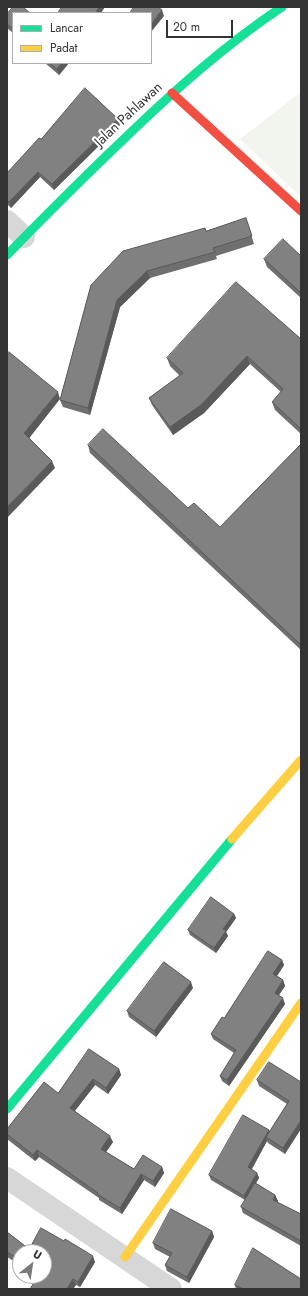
<!DOCTYPE html>
<style>
body{margin:0}
#map{position:relative;width:308px;height:1296px;overflow:hidden;background:#fff;font-family:Jost,sans-serif}
canvas{display:block}
.frame{position:absolute;inset:0;border:8px solid #333;pointer-events:none}
.legend{position:absolute;left:12px;top:12px;width:140px;height:52px;box-sizing:border-box;background:#fff;border:1px solid #adadad;margin:0;padding:5px 7px;list-style:none;font-size:12px;color:#333}
.legend li{display:flex;align-items:center;gap:8px;height:20px}
.legend b{width:20px;border:1px solid #adadad}
.north{position:absolute;left:12px;top:1244px;width:40px;height:40px;box-sizing:border-box;background:#fff;border:1px solid #adadad;border-radius:50%;rotate:30deg;font-size:11px;font-weight:700;line-height:16px;text-align:center;color:#333}
.north::after{content:'';display:block;margin:auto;width:14px;height:18px;background:#7a7a7a;clip-path:polygon(50% 0,100% 100%,50% 72%,0 100%)}
.scale{position:absolute;left:166px;top:20px;width:67px;height:18px;box-sizing:border-box;border:2px solid #333;border-top:0;padding-left:5px;font-size:12px;line-height:14px;white-space:nowrap;color:#333;-webkit-text-stroke:3px #fff;paint-order:stroke}
</style>
<div id="map">
<canvas width="308" height="1296"></canvas>
<div class="frame"></div>
<ul class="legend">
<li><b style="height:5px;background:#16e098"></b>Lancar</li>
<li><b style="height:5px;background:#ffcf43"></b>Padat</li>
</ul>
<div class="north">U</div>
<div class="scale">20 m</div>
</div>
<script>
const context = document.querySelector('canvas').getContext('2d');
context.lineJoin = 'round';
function paint(path, color) { context.fillStyle = color; context.fill(path, 'evenodd'); }
function stroke(path, color, width, dash) { context.strokeStyle = color; context.lineWidth = width; context.lineCap = dash ? 'butt' : 'round'; context.setLineDash(dash || []); context.stroke(path); }
function write(font, color, halo, rows, align = 'center') {
  context.font = font + ' Jost,sans-serif'; context.lineWidth = 4; context.setLineDash([]); context.textBaseline = 'middle'; context.strokeStyle = halo; context.fillStyle = color; for (const [text, x, y, turn = 0] of rows) {
    context.save(); context.translate(x, y); context.rotate((+turn || 0) * Math.PI / 180); context.textAlign = isNaN(turn) ? turn : align; if (halo) context.strokeText(text, 0, 0); context.fillText(text, 0, 0); context.restore();
  }
}
const green = new Path2D(`
 M301 92V197L240 139Z`);
const street = new Path2D(`
 M7 221 24 237
 M7 1178 171 1289`);
const fast = new Path2D(`
 M7 255C46 215 85 176 126 137 175 90 225 45 282 7
 M7 1109 232 839`);
const slow = new Path2D(`
 M232 839 301 760
 M125 1257 301 1003`);
const jam = new Path2D(`
 M172 93 301 211`);
const wall = new Path2D(`
 M13 13V33L7 28V14Z
 M45 63H69L59 75Z
 M120 125 54 190 40 177 11 208 7 204V173L41 139Z
 M246 218 254 244 216 256 217 259 150 278 120 307 90 415 63 407 60 400 91 285 206 231Z
 M301 256V298L267 267 264 259Z
 M301 339V434L275 410 272 402 281 392 250 364 204 413 173 435 152 405 149 398 180 376 170 366 167 358Z
 M301 444V650L90 453 88 445 188 508 220 527Z
 M234 914 236 918 226 932 228 936 216 953 190 935 188 930Z
 M282 960 284 965 277 976 283 980 285 986 279 995 285 1004 229 1086 222 1081 220 1076 234 1053 213 1039 211 1034 224 1018Z
 M193 988 156 1037 129 1017 127 1011Z
 M119 1069 121 1075 108 1094 95 1085 75 1111 113 1142 106 1152 134 1169 162 1167 164 1173 155 1187 144 1180 122 1214 99 1200V1198L39 1157 35 1161 7 1139V1129L58 1093Z
 M257 1080 301 1082 285 1154 268 1143 267 1141 252 1169 257 1173 259 1178 256 1183 275 1195 278 1201 277 1202 301 1214V1246L243 1213 241 1207 245 1200 211 1180 209 1175 269 1130 270 1132 287 1104 259 1086Z
 M212 1231 214 1237 189 1283 167 1271 165 1265 170 1257 155 1249 153 1243Z
 M7 1232 29 1249 95 1262 80 1287 76 1285 73 1289H30L44 1276V1252H20V1265L7 1257Z
 M235 1285 301 1289H236Z`);
const shadedWall = new Path2D(`
 M99 7H105L101 13H95Z
 M162 10 164 16 151 32V24Z
 M62 63H69L59 75 57 69Z
 M118 119 120 125 54 190 52 184Z
 M38 172 40 177 11 208 9 202Z
 M147 271 150 278 120 307 90 415 88 408 117 300Z
 M247 356 250 364 204 413 173 435 170 427Z
 M58 392 60 399 27 441 24 433Z
 M52 461 55 468 7 518V507Z
 M234 914 236 918 226 932 228 936 216 953 214 948 223 929Z
 M282 960 284 965 275 979 273 974Z
 M283 980 285 986 277 998 275 993Z
 M191 982 193 988 156 1037 154 1031Z
 M283 998 285 1004 229 1086 227 1080Z
 M119 1069 121 1075 108 1094 106 1088Z
 M93 1079 95 1085 72 1114 70 1108Z
 M301 1120V1129L285 1154 283 1148Z
 M269 1130 271 1135 266 1137 267 1141 250 1172 248 1167Z
 M110 1136 113 1142 104 1155 101 1149Z
 M37 1150 39 1157 35 1161 33 1155Z
 M162 1167 164 1173 155 1187 153 1181Z
 M257 1173 259 1178 245 1201 244 1196Z
 M141 1174 144 1180 122 1214 120 1208Z
 M275 1195 278 1201 275 1206 273 1200Z
 M212 1231 214 1237 189 1283 187 1277Z
 M93 1256 95 1262 80 1287 78 1282Z
 M73 1279 76 1285 73 1289H67Z`);
const building = new Path2D(`
 M13 7H23L30 13H13V29L7 24V14Z
 M62 7H99L95 13H58Z
 M134 7H158L162 10 151 24V13H130Z
 M50 63H62L57 69Z
 M85 88 118 119 52 184 38 172 9 202 7 200V173L39 138 41 139Z
 M246 218 252 236 213 248 215 252 147 271 117 300 88 408 60 400 91 285 123 251 205 228 206 231Z
 M283 239 301 256V293L264 259Z
 M236 282 301 339V429L272 402 283 389 247 356 201 405 170 427 149 398 183 373 167 358Z
 M9 352 58 392 24 433 52 461 7 507V354Z
 M103 429 188 508 194 503 220 527 301 444V645L88 445Z
 M211 897 234 914 223 929 226 931 214 948 188 930Z
 M268 951 282 960 273 974 283 980 275 993 283 998 227 1080 220 1076 236 1050 211 1034 222 1017 224 1018Z
 M164 962 191 982 154 1031 127 1011Z
 M89 1049 119 1069 106 1088 93 1079 70 1108 110 1136 101 1149 134 1169 143 1155 162 1167 153 1181 141 1174 120 1208 97 1194 98 1193 37 1150 33 1155 7 1134V1129L44 1082 58 1093Z
 M269 1062 301 1082V1120L283 1148 266 1137 289 1101 257 1080Z
 M243 1115 269 1130 248 1167 257 1173 244 1196 209 1175Z
 M255 1183 275 1195 273 1200 301 1214V1241L241 1207Z
 M171 1209 212 1231 187 1277 165 1265 172 1253 153 1243Z
 M41 1228 64 1241 65 1239 93 1256 78 1282 73 1279 67 1289H30L38 1276H44V1252H20V1260L7 1252V1232L29 1249Z
 M253 1248 301 1279V1289H243L235 1285Z`);
const streetNames = [
 ["Jalan Pahlawan",129,115,-43]
];
paint(green, '#f1f5ed');
stroke(street, '#d7d7d7', 22);
stroke(fast, '#16e098', 9);
stroke(slow, '#ffcf43', 9);
stroke(jam, '#f24e42', 9);
paint(wall, '#6f6f6f');
paint(shadedWall, '#5a5a5a');
paint(building, '#818181');
stroke(building, '#5a5a5a', 1);
write('14px', '#333', '#fff', streetNames);
</script>
